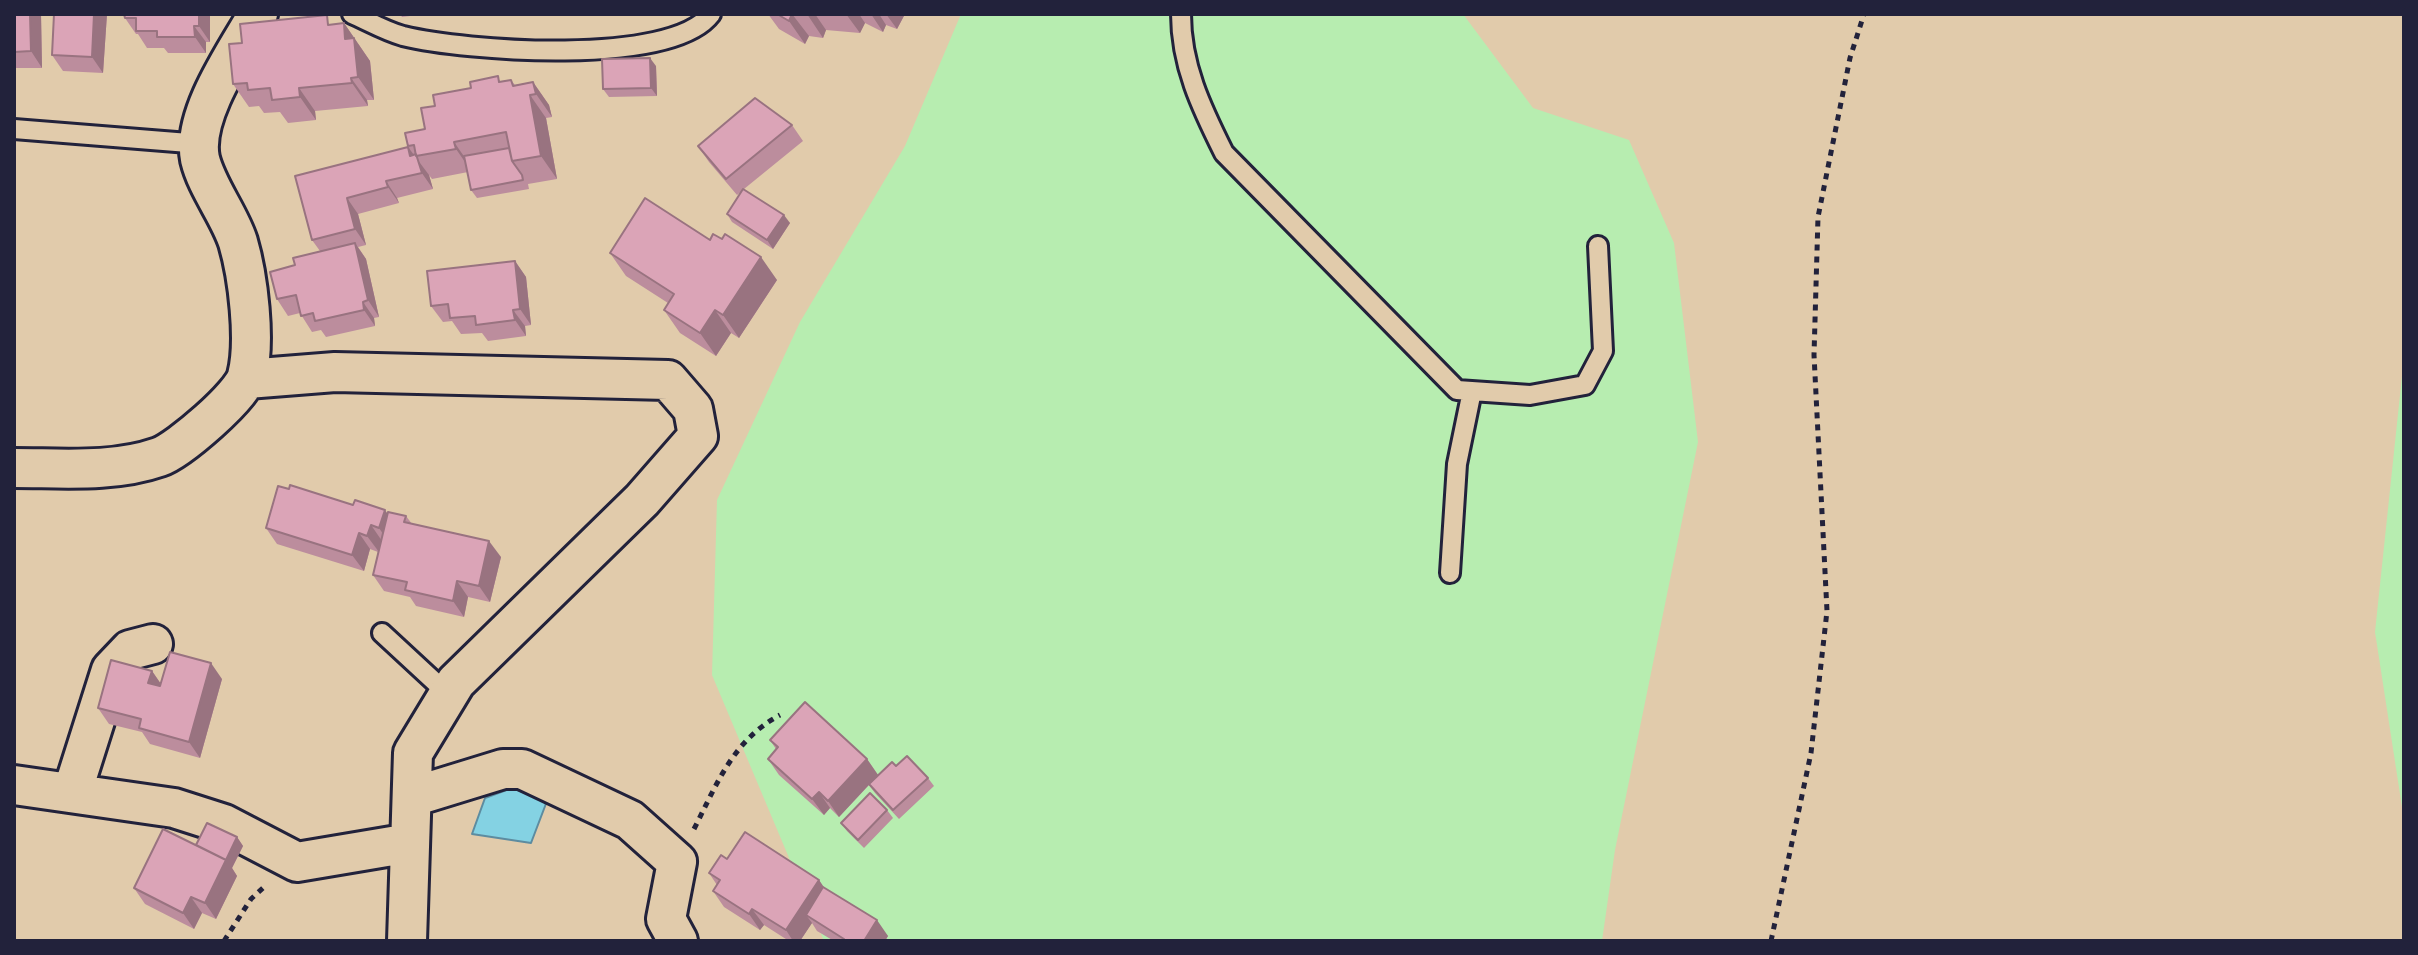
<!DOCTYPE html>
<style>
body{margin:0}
#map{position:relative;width:2418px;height:955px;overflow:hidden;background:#e1cbab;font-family:"Patrick Hand",sans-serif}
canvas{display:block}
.frame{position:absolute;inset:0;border:16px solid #22223b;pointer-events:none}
</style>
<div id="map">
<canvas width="2418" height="955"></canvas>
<div class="frame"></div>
</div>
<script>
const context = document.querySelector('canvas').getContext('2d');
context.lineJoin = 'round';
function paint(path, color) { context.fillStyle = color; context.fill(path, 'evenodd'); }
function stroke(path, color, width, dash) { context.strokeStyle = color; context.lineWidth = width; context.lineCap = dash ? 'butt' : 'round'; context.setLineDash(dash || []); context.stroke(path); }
const green = new Path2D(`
 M961 14H1463L1533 108 1629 140 1674 243 1698 442 1615 850 1602 941H824L712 675 717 500 800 322 905 146Z
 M2404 357V820L2375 632Z`);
const water = new Path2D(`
 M512 788 547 801 531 843 472 834 485 798Z`);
const path = new Path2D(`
 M694 829C717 784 733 740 780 715
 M224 941 251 899 264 887
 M1771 941 1811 753 1827 611 1814 355 1818 217 1850 58 1864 14`);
const service = new Path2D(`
 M352 14C368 21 385 31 403 36 464 51 671 67 711 14
 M1181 14C1181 65 1201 107 1224 153L1457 390 1530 395 1585 385 1603 351 1598 246
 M14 129 201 144
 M1450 573 1457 464 1472 391
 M382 633 449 695`);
const minor = new Path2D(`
 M247 379 335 372 668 380 693 409 698 436 642 500 456 682 413 753 407 941
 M14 468C62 468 113 473 159 457 179 450 243 395 247 376 256 341 248 276 238 242 229 214 207 188 200 159 191 115 237 51 258 14
 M14 785 174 808 224 824 297 862 410 843
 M72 793 111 670 130 650 153 644
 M412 797 503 769H522L630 820 677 862 666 919 678 941`);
const wall = new Path2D(`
 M14 14H41L42 68H14Z
 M107 14 103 73 63 71 52 55Z
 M124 14H210V42H206V53H168L164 48H147L138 34H136L125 18Z
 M400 14H426L402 17Z
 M768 14H905L897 29 886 25 883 32 865 23 860 33 826 30 823 38 809 36 805 44 779 29Z
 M344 23 370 61 374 100H367L368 106 315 111 316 120 288 123 280 112 264 113 259 106 249 107 233 84 242 43Z
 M656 66 657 96 609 97 603 89Z
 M511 80 515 85 533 82 549 105 552 117 546 118 557 179 528 184 529 189 477 198 471 190 468 172 432 179 429 175 433 189 397 198 399 203 358 214 366 245 358 247 366 259 379 317 374 318 375 326 326 337 321 330 312 332 300 313 288 316 277 299 295 265 320 251 312 240 295 176 408 147 425 129 435 106 502 81Z
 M792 125 803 141 744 189 790 223 773 249 732 222 727 214 742 191 737 195 709 162 698 146Z
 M710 240 777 280 739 338 731 333 716 356 680 333 664 310 668 303 626 276 610 253Z
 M515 261 526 277 531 325 525 326 526 336 488 341 482 333 461 334 452 321 443 322 431 306Z
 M387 513 406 516 412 524 501 557 490 602 468 597 464 617 416 606 410 597 384 591 373 575 378 552 370 549 364 571 277 544 266 528Z
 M152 671 161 684 222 679 200 758 150 744 142 732 109 724 98 708Z
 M770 740 867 759 878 775 896 766 928 778 934 786 899 819 875 793 869 785 839 817 830 808 824 815 779 775 768 759 776 749Z
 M887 810 893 818 864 848 847 831 841 823Z
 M237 837 243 846 232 868 237 876 216 919 202 913 194 929 145 904 134 888Z
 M727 859 819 880 823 887 888 936 885 941H834L817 931 812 923 800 941H789L764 925 760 930 724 907 713 891 717 885 709 873Z`);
const shadedWall = new Path2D(`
 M30 14H41L42 68 31 51Z
 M94 14H107L103 73 92 57Z
 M199 14H210V42L199 26Z
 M792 14 809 36 805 44 789 21Z
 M807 14H815L826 30 823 38Z
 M846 14H859L865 23 860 33Z
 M871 14H879L886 25 883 32Z
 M886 14H905L897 29Z
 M344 23 370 61 374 100 358 77 345 39Z
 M194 26 206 42V53L195 37Z
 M650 58 656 66 657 96 651 88Z
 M351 78 367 100 368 106 352 83Z
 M533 82 549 105 552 117 536 94Z
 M299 88 315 111 316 120 300 97Z
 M530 95 546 118 557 179 541 156Z
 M454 142 470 165 472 172 456 149Z
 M408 147 429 175 433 189 410 156Z
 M386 181 397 198 399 203 388 187Z
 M347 198 358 214 366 245 355 229Z
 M784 215 790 223 773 249 767 240Z
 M355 243 366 259 379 317 368 300Z
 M761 257 777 280 739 338 723 315Z
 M515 261 526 277 531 325 520 309Z
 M363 302 374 318 375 326 364 310Z
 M513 310 525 326 526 336 515 320Z
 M715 310 731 333 716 356 700 333Z
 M385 510 396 526 390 544 379 528Z
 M371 525 382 541 379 552 367 536Z
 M359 533 370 549 364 571 352 555Z
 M489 541 501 557 490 602 479 586Z
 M457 581 468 597 464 617 453 601Z
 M211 663 222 679 200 758 189 742Z
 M152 671 163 687 148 683Z
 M867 759 878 775 839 817 828 801Z
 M819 792 830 808 824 815 812 799Z
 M237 837 243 846 232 868 237 876 216 919 205 903Z
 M819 880 830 896 806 915 812 923 800 941H793L786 930Z
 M191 897 202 913 194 929 183 913Z
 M752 909 764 925 760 930 749 914Z
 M877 920 888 936 885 941H864Z`);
const building = new Path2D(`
 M14 14H30L31 51 14 52Z
 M54 14H94L92 57 52 55Z
 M124 14H199V26H194L195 37H157V31H136V18H125Z
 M777 14H792L789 21Z
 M327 15 328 25 344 23 345 39 354 38 358 77 351 78 352 83 299 88 300 97 272 100 270 88 248 90 247 83 233 84 229 44 242 43 240 24Z
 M650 58 651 88 603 89 602 59Z
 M498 76 499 82 511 80 513 86 533 82 536 94 530 95 541 156 512 161 506 132 454 142 456 149 416 156 414 145 408 146 405 133 425 129 421 108 435 106 433 95 471 88 470 82Z
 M755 98 792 125 726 179 698 146Z
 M408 147 410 156 416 154 422 173 386 181 388 187 347 198 355 229 312 240 295 176Z
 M509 148 512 161 522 175 523 180 471 190 464 156Z
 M743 189 784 215 767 240 727 214Z
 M645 198 710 240 713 234 722 239 725 234 761 257 723 315 715 310 700 333 664 310 674 294 610 253Z
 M355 243 368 300 363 302 364 310 315 321 313 313 301 316 296 295 277 299 270 272 295 265 293 258Z
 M515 261 520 309 513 310 515 320 476 325 475 316 450 318 448 304 431 306 427 271Z
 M290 485 353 505 355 500 385 510 379 528 371 525 367 536 359 533 352 555 266 528 278 486 289 489Z
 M388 512 406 516 404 522 489 541 479 586 457 581 453 601 405 590 407 582 373 575Z
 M170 652 211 663 189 742 139 728 141 719 98 708 111 660 152 671 148 683 160 686Z
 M805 702 867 759 828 801 819 792 812 799 768 759 778 747 770 740Z
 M907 756 928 778 893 810 869 784 892 762 896 766Z
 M870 793 887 810 858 840 841 823Z
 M207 823 237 837 226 860 196 845Z
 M163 829 226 860 205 903 191 897 183 913 134 888Z
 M745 832 819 880 786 930 752 909 749 914 713 891 720 880 709 873 721 855 727 859Z
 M823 887 877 920 864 941H844V939L806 915Z`);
paint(green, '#b7edb0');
paint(water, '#84d2e3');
stroke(water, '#5d8ca0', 2);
stroke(service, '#22223b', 24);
stroke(minor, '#22223b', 44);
stroke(path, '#22223b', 5, [6, 6]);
stroke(service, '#e1cbab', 18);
stroke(minor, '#e1cbab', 38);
paint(wall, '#bc8d9d');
paint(shadedWall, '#997380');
paint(building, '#dba4b7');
stroke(building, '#997380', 2);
</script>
